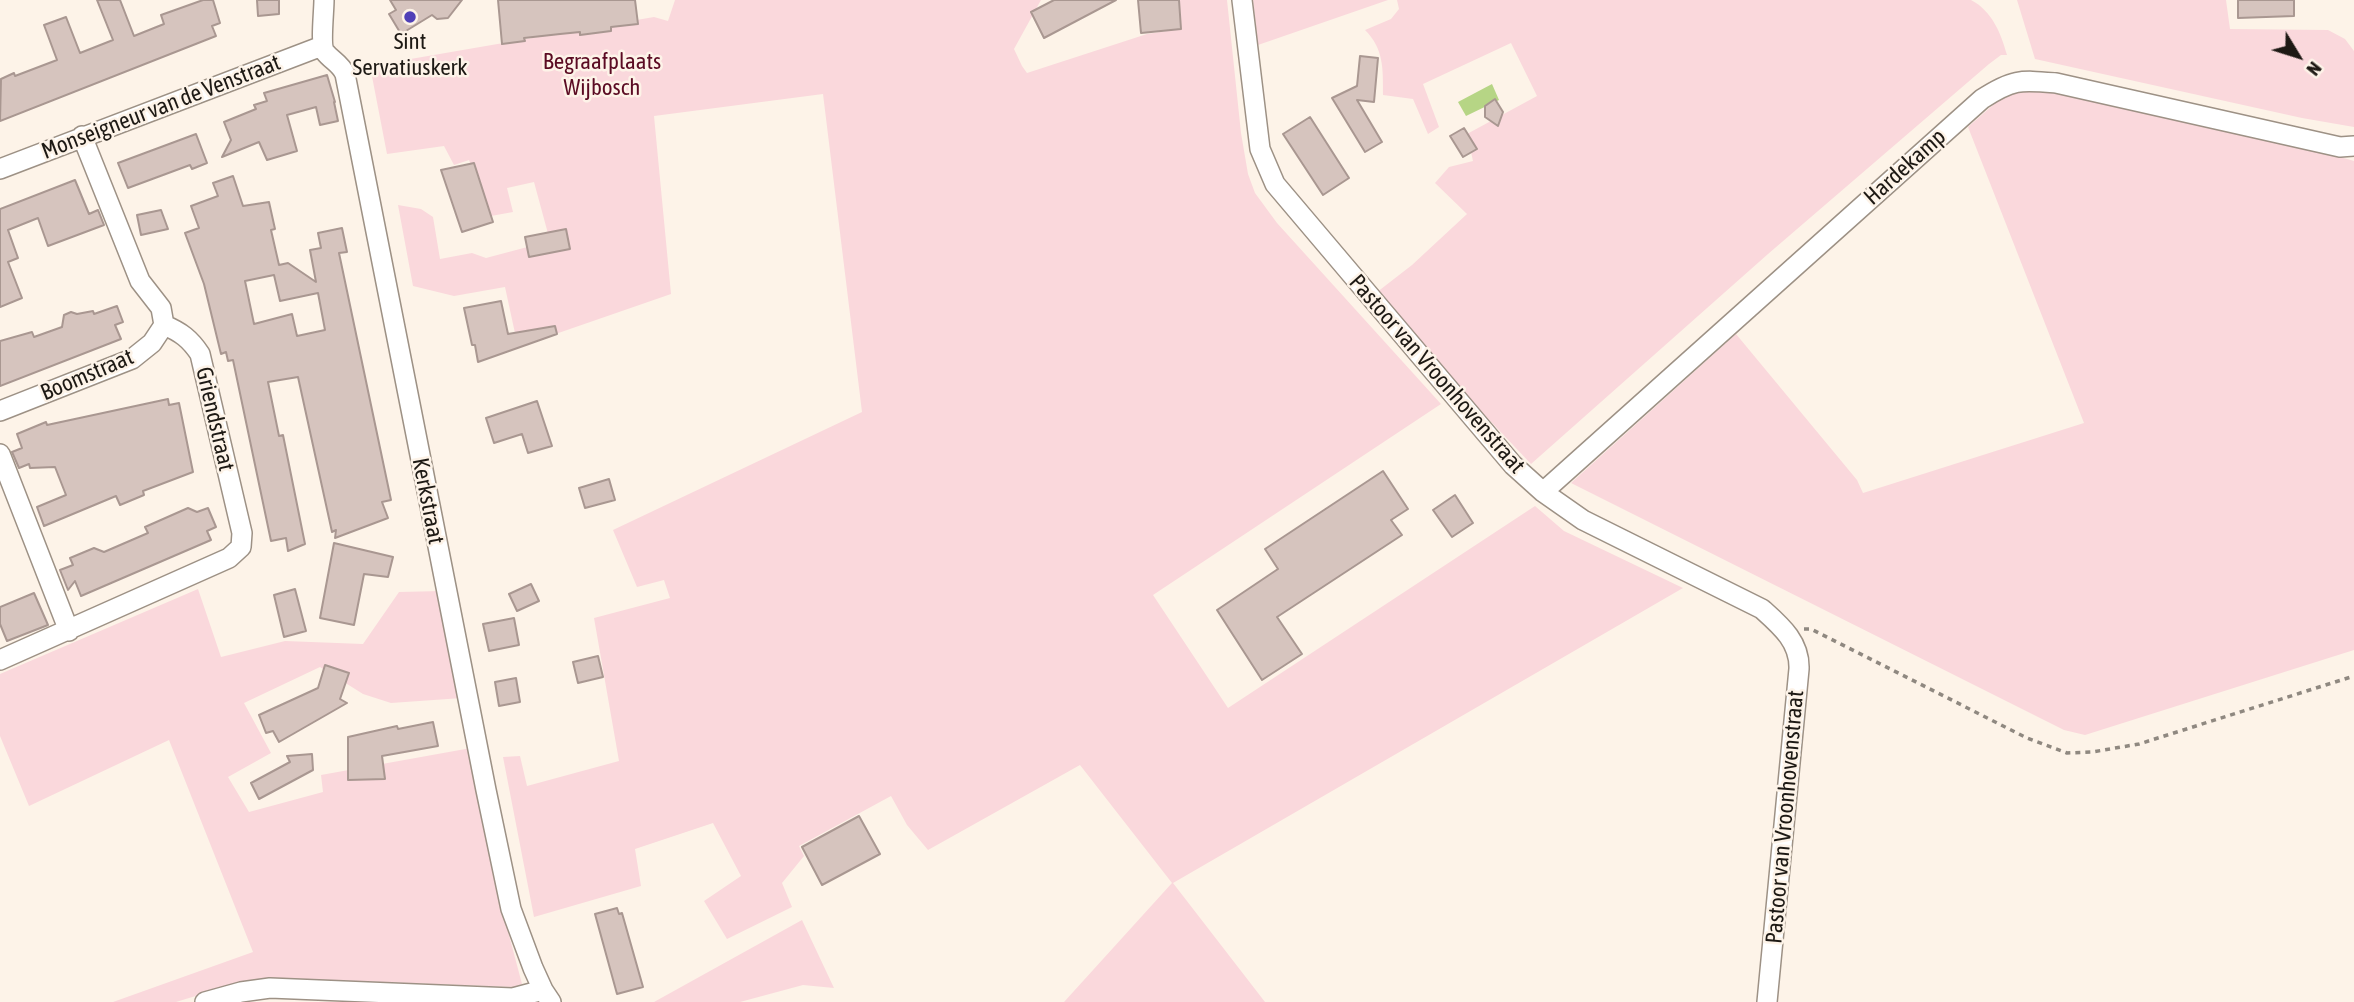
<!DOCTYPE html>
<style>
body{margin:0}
#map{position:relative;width:2354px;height:1002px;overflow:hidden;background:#fdf3e8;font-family:"Asap Condensed",sans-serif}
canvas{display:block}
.north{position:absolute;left:2263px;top:21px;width:70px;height:70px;-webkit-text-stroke:5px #fdf3e8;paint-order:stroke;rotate:128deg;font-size:19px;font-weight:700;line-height:28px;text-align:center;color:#1d1914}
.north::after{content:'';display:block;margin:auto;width:24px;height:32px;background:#1d1914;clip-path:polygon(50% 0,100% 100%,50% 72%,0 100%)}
</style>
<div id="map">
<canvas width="2354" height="1002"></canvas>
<div class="north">N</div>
</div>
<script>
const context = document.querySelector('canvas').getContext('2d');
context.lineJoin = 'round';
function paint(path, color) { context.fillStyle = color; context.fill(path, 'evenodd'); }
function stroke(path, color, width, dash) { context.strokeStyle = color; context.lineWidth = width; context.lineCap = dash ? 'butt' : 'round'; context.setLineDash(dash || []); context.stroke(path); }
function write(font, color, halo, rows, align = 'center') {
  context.font = font + ' "Asap Condensed",sans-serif'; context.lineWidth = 5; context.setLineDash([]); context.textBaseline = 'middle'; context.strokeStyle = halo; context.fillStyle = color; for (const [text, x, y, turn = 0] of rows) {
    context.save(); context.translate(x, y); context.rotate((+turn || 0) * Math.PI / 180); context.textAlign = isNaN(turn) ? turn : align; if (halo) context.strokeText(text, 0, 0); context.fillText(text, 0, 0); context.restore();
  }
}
const green = new Path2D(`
 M675 0H1041L1014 49 1022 66 1027 73 1147 34 1179 29 1175 0H1227L1241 133 1248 174 1255 193 1277 223 1441 404 1153 595 1228 708 1535 506 1564 531 1683 588 1173 883 1265 1002H1064L1172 883 1080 765 928 850 907 825 891 796 799 846 804 856 782 883 792 907 727 939 704 901 741 876 713 823 635 849 641 886 534 917 503 757 520 756 527 786 619 761 594 618 670 598 664 580 637 587 613 530 862 412 823 94 654 116 671 294 518 347 505 287 454 296 413 286 398 205 421 209 433 217 440 259 472 253 486 258 550 241 534 182 507 188 513 212 491 216 469 160 454 165 444 146 387 154 370 66 654 17 668 21Z
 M1253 0H1388L1258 45Z
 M1397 0H1971C1992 11 2001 33 2007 55H2001L1989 64 1768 254 1531 464 1372 296 1412 265 1467 214 1435 183 1449 167 1473 161 1467 134 1537 96 1511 43 1423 84 1439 127 1428 134 1413 99 1383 95C1383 69 1384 49 1365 30L1391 19 1399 9Z
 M2017 0H2226L2230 29 2328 30 2345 39 2354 51V127L2302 118 2035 59Z
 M2017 84 2299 145 2354 161V650L2085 735 2064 730 1571 483 1736 334 1857 480 1863 493 2084 423 1968 127Z
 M198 589 221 657 285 641 363 644 399 592 442 591 462 698 391 703 363 694 320 667 244 703 271 753 228 777 249 812 323 792 321 775 471 748 505 920 522 984 514 987 356 981 278 980 215 990 176 1002H113L253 952 169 740 29 806 0 736V674Z
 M802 920 834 988 803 985 740 1002H654Z`);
const water = new Path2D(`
 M1492 84 1499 100 1466 116 1458 102Z`);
const building = new Path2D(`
 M97 0H120L134 36 164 24 161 15 203 0H213L220 23 212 26 216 36 0 121 1 79 14 73 15 76 57 60 44 25 66 17 80 53 113 40Z
 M257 0H279V14L258 16Z
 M390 0H462L448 18 437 19 432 15 401 34 389 14 396 10Z
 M498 0H635L638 24 611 27V31L580 35V32L560 34 524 38 525 41 502 44Z
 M1054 0H1116L1044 38 1031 12Z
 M1138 0H1179L1181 29 1141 33Z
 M2238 0H2294V16L2238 18Z
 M1360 56 1378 58 1374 102 1357 100 1382 142 1365 152 1332 98 1357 86Z
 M327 75 335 102H334L338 121 320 125 316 107 287 115 297 151 267 160 259 142 222 157 231 140 224 122 256 109 254 105 267 101 264 93Z
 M1495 99 1503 112 1498 126 1485 117V106Z
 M1310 117 1349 178 1323 195 1283 134Z
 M1464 128 1477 149 1463 157 1450 136Z
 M196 134 207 163 192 169 190 165 128 188 118 163Z
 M474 163 493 222 462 232 441 170Z
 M233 176 243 206 269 202 275 229 271 230 279 265 288 263 316 282 310 250 321 248 318 233 342 228 347 252 339 253 391 500 382 502 388 518 335 538 336 530 332 532 298 377 268 382 279 436 283 435 305 544 288 551 286 538 271 541 233 360 228 361 226 352 221 354 204 284 185 233 199 228 191 206 218 196 213 183ZM274 275 280 301 318 293 325 330 297 336 292 314 254 324 245 281Z
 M75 180 89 214 98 210 104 225 48 246 38 218 8 230 18 258 8 262 22 298 0 307V209Z
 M161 210 168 229 141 235 137 215Z
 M566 229 570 249 529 257 525 237Z
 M501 301 508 334 555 326 557 334 478 362 475 345H472L464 308Z
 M117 306 123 322 115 325 121 339 0 386V341L32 332 34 337 62 327 64 315 71 312 77 314 93 311 94 314Z
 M168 399 169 405 179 403 193 472 143 491 144 495 120 505 116 496 44 526 37 507 66 495 55 467 30 468 29 464 19 468 12 452 22 448 17 434 46 422 47 425Z
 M537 401 552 446 528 453 522 434 494 443 486 418Z
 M1383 471 1408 509 1391 520 1402 535 1277 617 1302 654 1262 680 1217 610 1278 569 1265 549Z
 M609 479 615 500 585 508 579 488Z
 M1455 495 1473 523 1452 537 1433 510Z
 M188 508 197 512 208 508 216 527 207 531 211 540 81 596 75 581 68 590 60 570 73 565 70 558 94 548 104 552 148 533 145 527Z
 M334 543 393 557 388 577 364 574 354 625 320 618Z
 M531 584 539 601 517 611 509 594Z
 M295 589 306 631 284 637 274 595Z
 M34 593 48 625 7 641 0 624V607Z
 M514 618 519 645 489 651 483 624Z
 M598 656 603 677 578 683 573 662Z
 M325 665 349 673 340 699 347 703 279 742 273 731 266 733 259 715 318 688Z
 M516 678 520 702 499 706 495 682Z
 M433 722 438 746 382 756 385 779 348 780V737L397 726 398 729Z
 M312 754 313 770 259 799 251 783 290 762 287 756Z
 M859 816 880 854 822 885 802 847Z
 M617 908 619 914 622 913 643 987 617 994 595 914Z`);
const path = new Path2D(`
 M1804 629H1811L2027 738 2067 753 2092 752 2139 744 2354 676`);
const minor = new Path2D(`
 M324 0C324 12 320 45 325 52 332 61 340 63 345 74L486 790 511 909 533 968 543 990 551 1002
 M1242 0 1260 149 1275 184 1513 465 1543 492 1583 520 1762 609C1781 626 1800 642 1799 669L1767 1002
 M0 169 322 46
 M0 411 132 359 152 343 164 325
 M0 454 69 631
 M1543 492 1982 99C2013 79 2020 80 2056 83L2340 147 2354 146
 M0 660 229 558 241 547 242 533 200 354C190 339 181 332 164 325L161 308 140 281 82 136
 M205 1002 241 992 270 988 513 998 543 990`);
const markers = [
 [410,17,7,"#5040b7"]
];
const poiNames = [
 ["Sint",410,42],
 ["Servatiuskerk",410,68]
];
const parkNames = [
 ["Begraafplaats",602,62],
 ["Wijbosch",602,88]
];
const streetNames = [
 ["Monseigneur van de Venstraat",161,107,-21],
 ["Hardekamp",1905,167,-42],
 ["Pastoor van Vroonhovenstraat",1437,374,49],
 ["Boomstraat",87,375,-23],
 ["Griendstraat",215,419,77],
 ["Kerkstraat",428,501,79],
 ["Pastoor van Vroonhovenstraat",1785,817,-85]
];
paint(green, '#fad8dc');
paint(water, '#b6d585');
paint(building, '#d6c4be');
stroke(building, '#a99791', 2);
stroke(minor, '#9d9185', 22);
stroke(path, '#8f8880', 3.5, [5, 5]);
stroke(minor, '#fff', 19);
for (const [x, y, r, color] of markers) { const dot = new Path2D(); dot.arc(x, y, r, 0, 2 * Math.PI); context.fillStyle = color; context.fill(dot); stroke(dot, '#fdf3e8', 2.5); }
write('23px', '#1d1914', '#fdf3e8', poiNames);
write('23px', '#5b0b23', '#fdf3e8', parkNames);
write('23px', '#1d1914', '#fdf3e8', streetNames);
</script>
